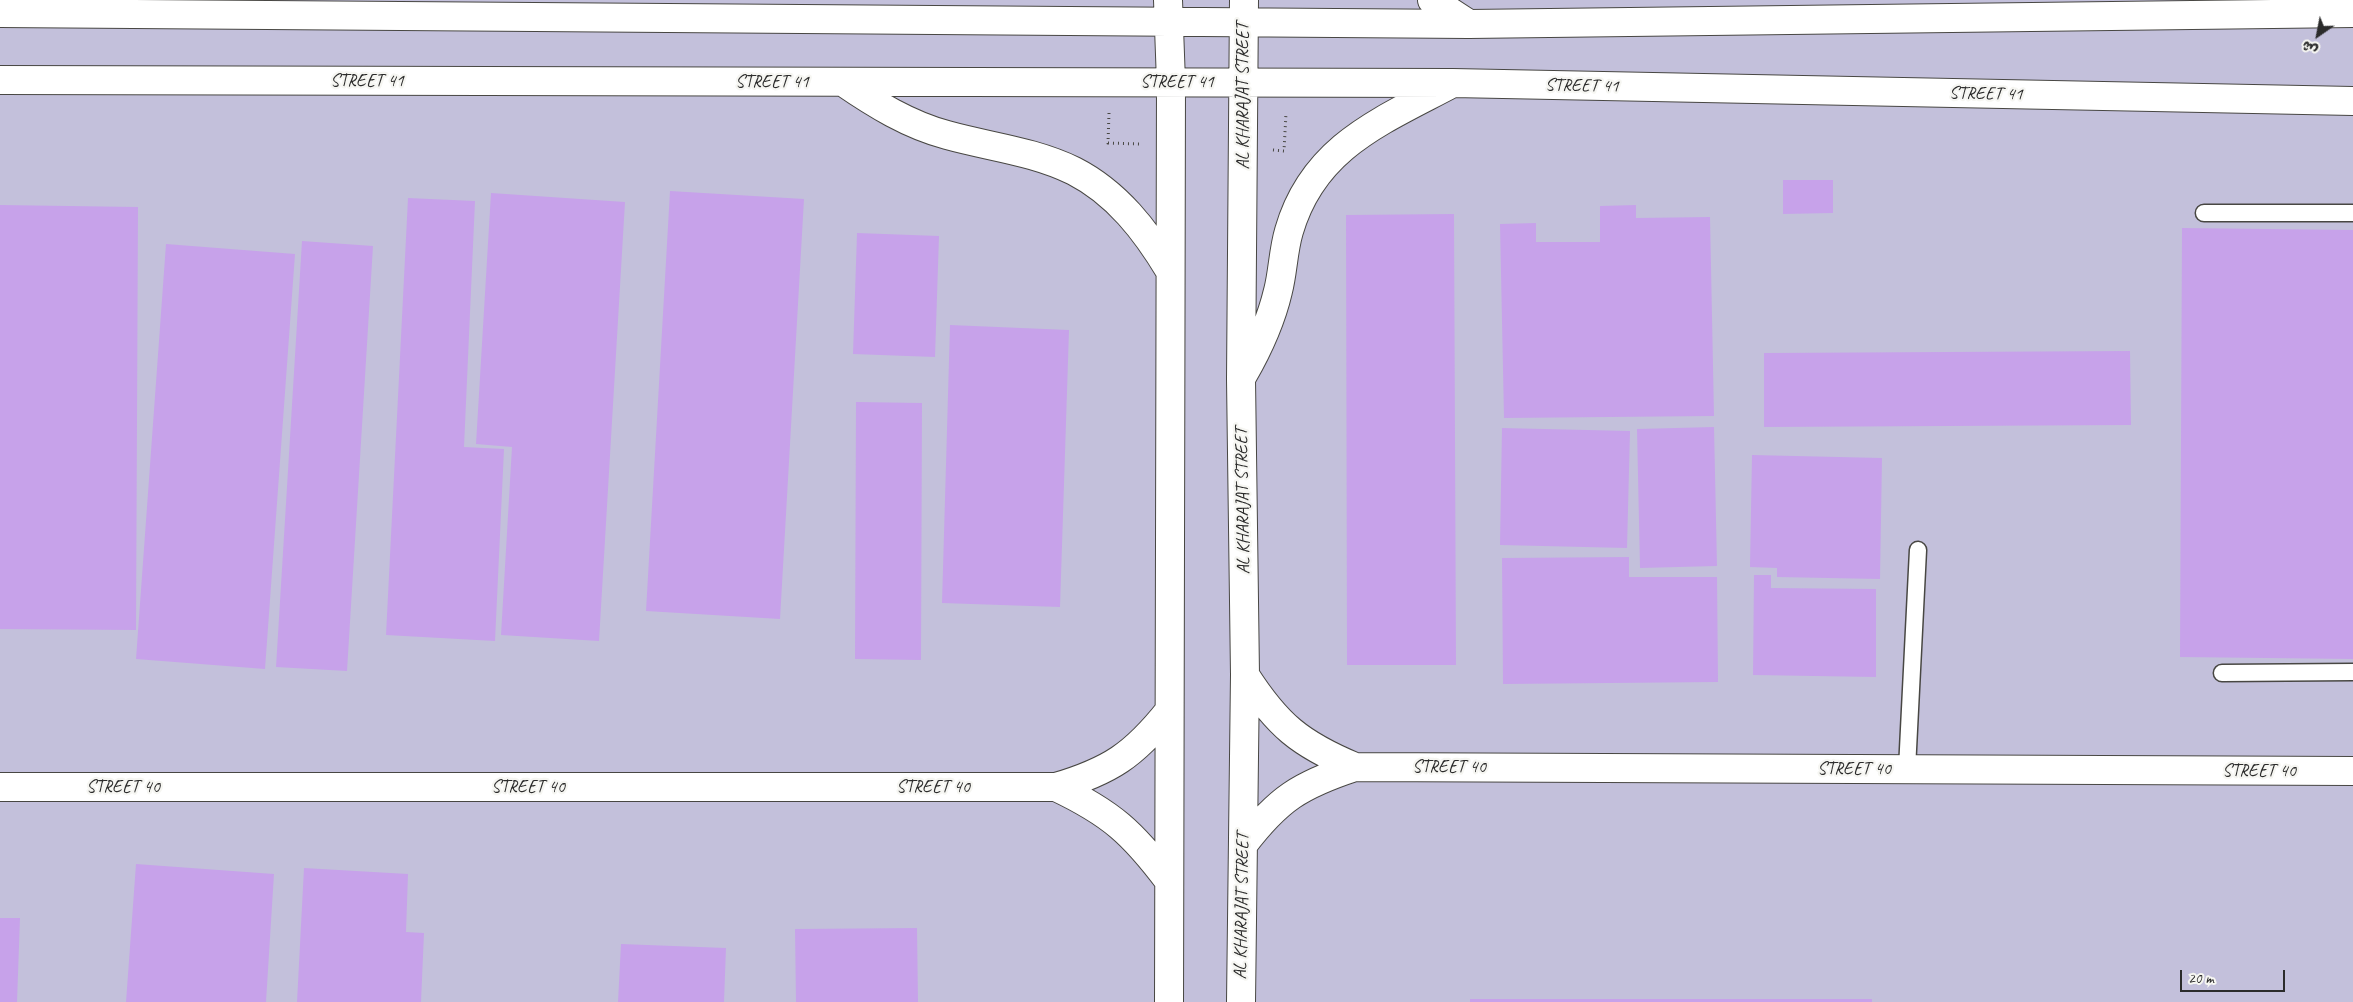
<!DOCTYPE html>
<meta charset="utf-8">
<style>
body{margin:0}
#map{position:relative;width:2353px;height:1002px;overflow:hidden;background:#ece4c8;font-family:Caveat,"Playpen Sans Arabic",sans-serif}
canvas{display:block}
.north{position:absolute;left:2293px;top:10px;width:50px;height:50px;-webkit-text-stroke:4px #f6f6f2;paint-order:stroke;rotate:213deg;font-size:14px;font-weight:700;line-height:20px;text-align:center;color:#2b2b2b}
.north::after{content:'';display:block;margin:auto;width:18px;height:22px;background:#2b2b2b;clip-path:polygon(50% 0,100% 100%,50% 72%,0 100%)}
.scale{position:absolute;left:2180px;top:970px;width:105px;height:22px;box-sizing:border-box;border:2px solid #2b2b2b;border-top:0;padding-left:6px;font-size:15px;line-height:18px;white-space:nowrap;color:#2b2b2b;-webkit-text-stroke:4px #f6f6f2;paint-order:stroke}
</style>
<div id="map">
<canvas width="2353" height="1002"></canvas>
<div class="north">ش</div>
<div class="scale">20 m</div>
</div>
<script>
const context = document.querySelector('canvas').getContext('2d');
context.lineJoin = 'round';
function paint(path, color) { context.fillStyle = color; context.fill(path, 'evenodd'); }
function stroke(path, color, width, dash) { context.strokeStyle = color; context.lineWidth = width; context.lineCap = dash ? 'butt' : 'round'; context.setLineDash(dash || []); context.stroke(path); }
function write(font, color, halo, rows, align = 'center') {
  context.font = font + ' Caveat,sans-serif'; context.lineWidth = 4.5; context.setLineDash([]); context.textBaseline = 'middle'; context.strokeStyle = halo; context.fillStyle = color; for (const [text, x, y, turn = 0] of rows) {
    context.save(); context.translate(x, y); context.rotate((+turn || 0) * Math.PI / 180); context.textAlign = isNaN(turn) ? turn : align; if (halo) context.strokeText(text, 0, 0); context.fillText(text, 0, 0); context.restore();
  }
}
const industrial = new Path2D(`
 M0 0H2353V1002H0Z`);
const building = new Path2D(`
 M1783 180H1833V213L1783 214Z
 M670 191 804 199 780 619 646 611Z
 M491 193 625 202 599 641 501 635 512 447 476 444Z
 M408 198 475 201 464 447 504 449 495 641 386 635Z
 M0 205 138 207 136 630 0 629Z
 M1636 205V218L1710 217 1714 416 1504 418 1500 224 1536 223V242H1600V206Z
 M1454 214 1456 665H1347L1346 215Z
 M2182 228 2353 230V659L2180 657Z
 M857 233 939 236 935 357 853 354Z
 M302 241 373 246 347 671 276 667Z
 M166 244 295 254 265 669 136 659Z
 M950 325 1069 330 1060 607 942 603Z
 M2130 351 2131 425 1764 427V353Z
 M856 402 922 403 921 660 855 659Z
 M1714 427 1717 566 1640 568 1637 429Z
 M1502 428 1630 431 1627 548 1500 545Z
 M1752 455 1882 458 1880 579 1777 577V568L1750 567Z
 M1629 557V577H1717L1718 682 1503 684 1502 558Z
 M1754 575H1771V588L1876 589V677L1753 675Z
 M136 864 274 874 266 1002H126Z
 M304 868 408 874 406 932 424 933 421 1002H297Z
 M0 918H20L17 1002H0Z
 M917 928 918 1002H796L795 929Z
 M621 944 726 948 724 1002H618Z
 M1470 999H1872V1002H1470Z`);
const path = new Path2D(`
 M1109 113 1108 143 1139 144
 M1273 150 1284 151 1286 113`);
const service = new Path2D(`
 M2204 213H2353
 M2222 673 2353 672
 M1907 769 1918 550`);
const minor = new Path2D(`
 M1168 0 1171 82 1169 1002
 M1432 0 1469 24
 M0 13 1469 24 2353 13
 M0 80 1453 83 2353 101
 M843 82C875 104 909 125 947 135 990 147 1033 151 1074 171 1117 193 1146 231 1170 271
 M1243 375C1258 349 1271 321 1278 291 1283 272 1283 251 1289 231 1313 148 1379 122 1449 85
 M1245 675C1277 725 1300 744 1355 767
 M0 787H1056C1110 771 1134 755 1169 711
 M1056 787C1111 813 1133 833 1169 881
 M1243 845C1278 799 1300 785 1355 767L2353 771
 M1241 1002 1245 675 1241 379 1244 0`);
const streetNames = [
 ["STREET 41",367,81],
 ["STREET 41",772,82],
 ["STREET 41",1177,82],
 ["STREET 41",1582,86,1],
 ["STREET 41",1986,94,1],
 ["AL KHARAJAT STREET",1243,96,-90],
 ["AL KHARAJAT STREET",1243,501,-91],
 ["STREET 40",1449,767],
 ["STREET 40",1854,769],
 ["STREET 40",2259,771],
 ["STREET 40",123,787],
 ["STREET 40",528,787],
 ["STREET 40",933,787],
 ["AL KHARAJAT STREET",1242,906,-89]
];
paint(industrial, '#c3c0db');
paint(building, '#c7a2ea');
stroke(service, '#484743', 19);
stroke(minor, '#484743', 30);
stroke(path, '#484743', 3, [1, 4]);
stroke(service, '#fff', 16);
stroke(minor, '#fff', 28);
write('18px', '#2b2b2b', '#f6f6f2', streetNames);
</script>
